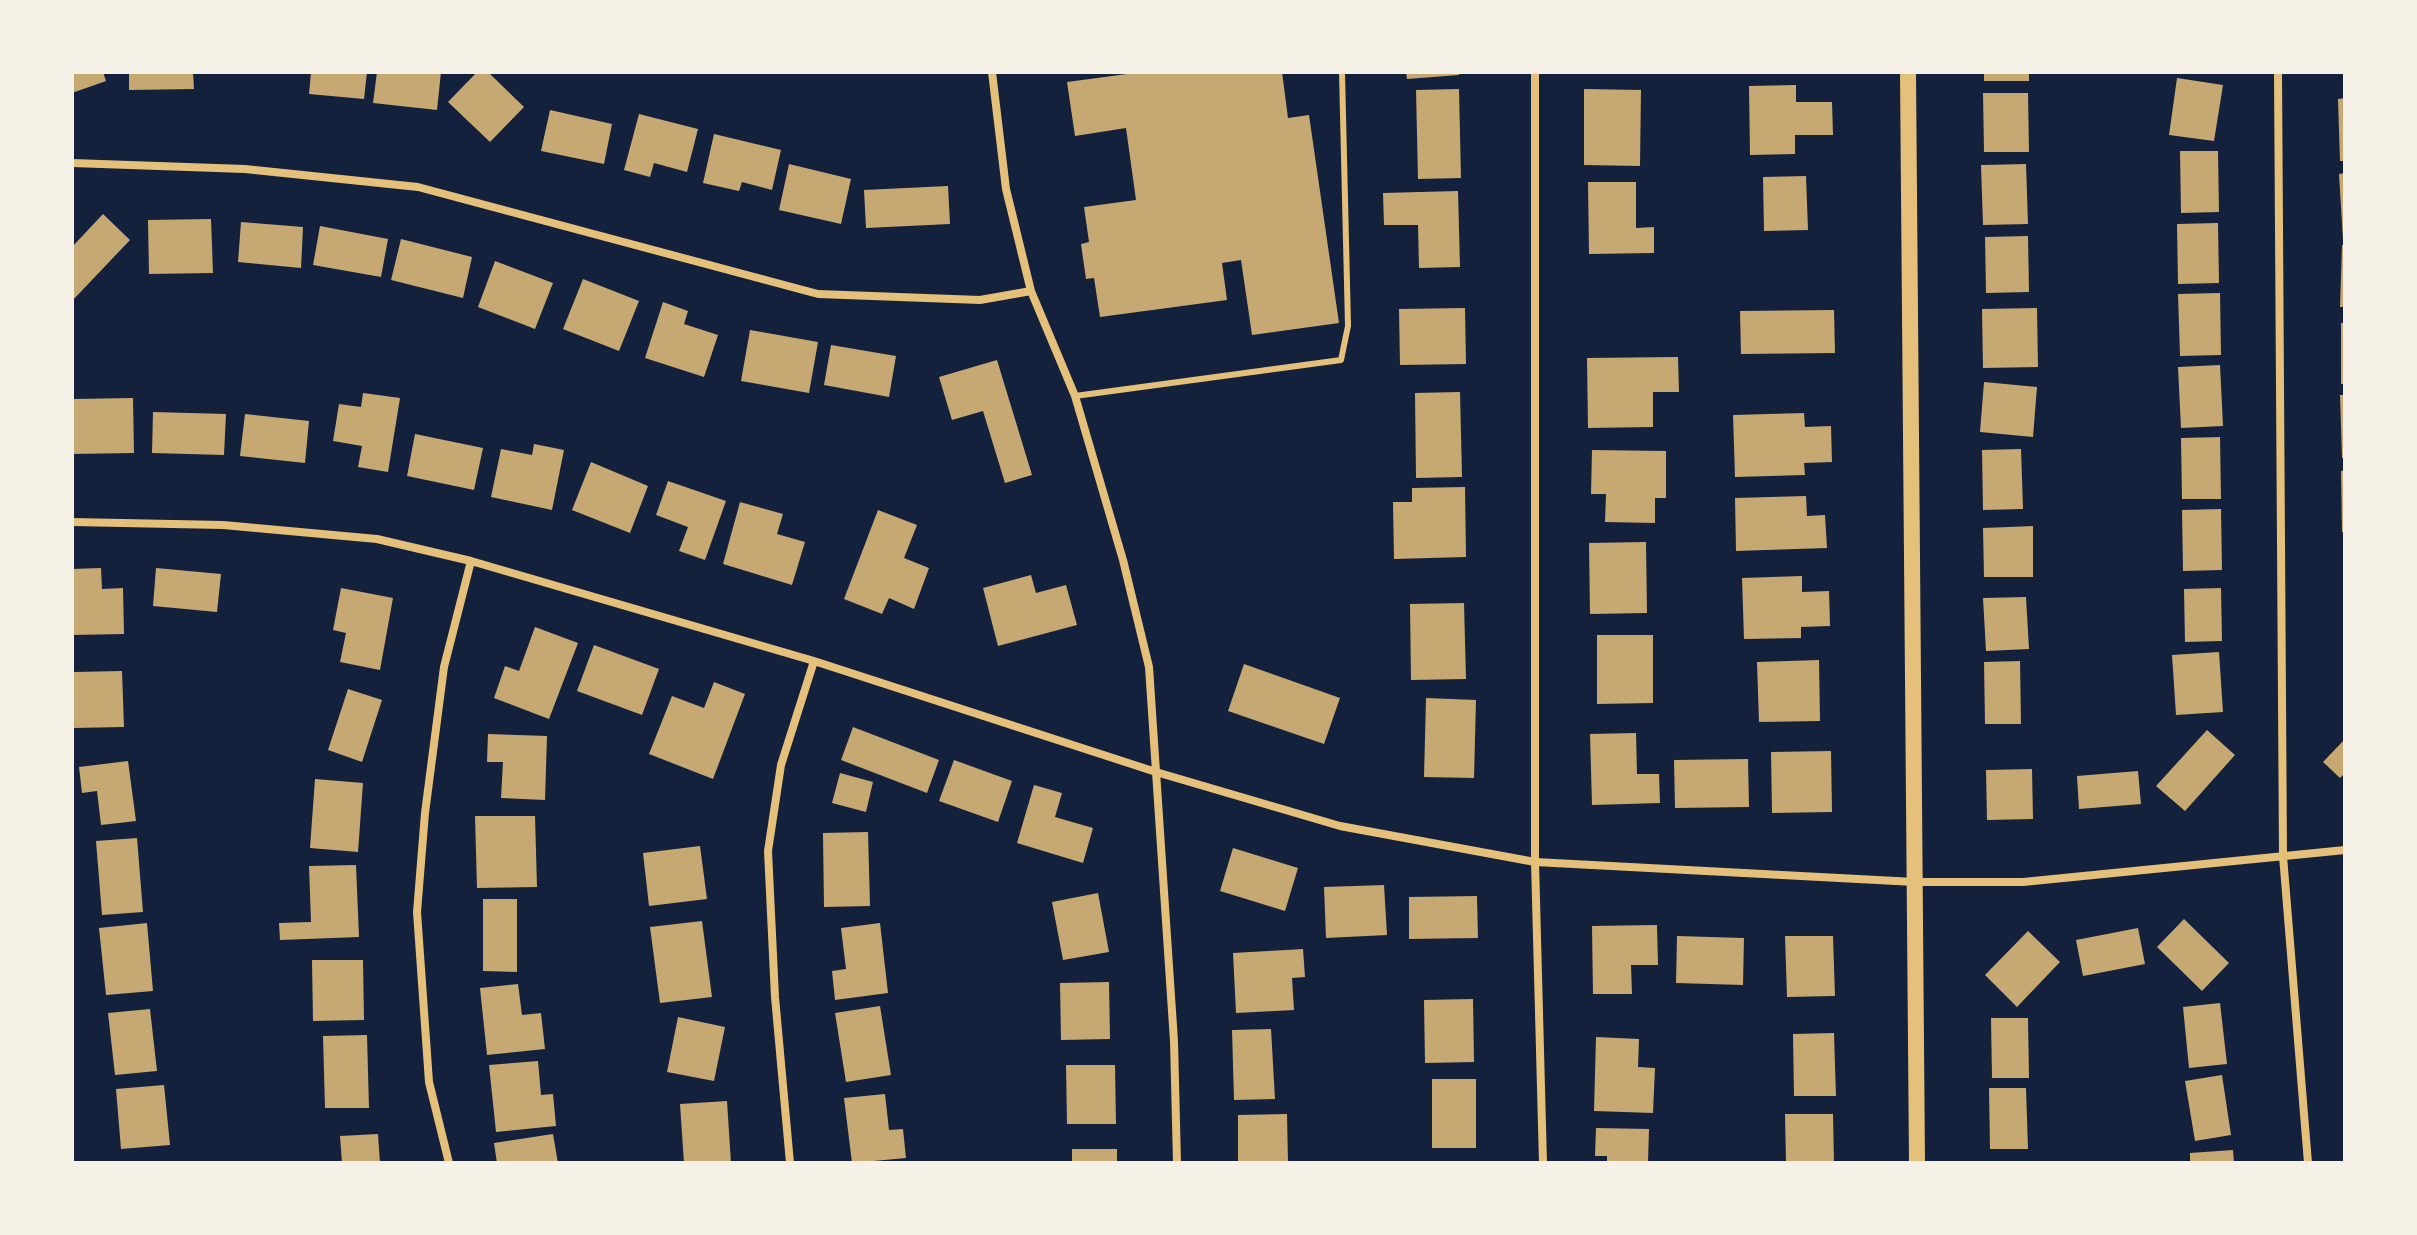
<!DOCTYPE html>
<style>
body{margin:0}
#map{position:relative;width:2417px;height:1235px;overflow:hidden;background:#14213d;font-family:"IBM Plex Sans",sans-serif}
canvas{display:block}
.frame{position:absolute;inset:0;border:74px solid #f6f1e7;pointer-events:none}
</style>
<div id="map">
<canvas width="2417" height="1235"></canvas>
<div class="frame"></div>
</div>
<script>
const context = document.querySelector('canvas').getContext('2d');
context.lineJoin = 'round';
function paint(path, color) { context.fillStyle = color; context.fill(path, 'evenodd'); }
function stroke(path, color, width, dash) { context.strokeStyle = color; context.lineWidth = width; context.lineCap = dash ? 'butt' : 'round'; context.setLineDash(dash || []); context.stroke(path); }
const building = new Path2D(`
 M72 72H103L106 81 72 93Z
 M129 72H193L194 89 129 90Z
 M311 72H367L364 99 309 94Z
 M377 72H441L437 110 373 103Z
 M477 72H488L524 107 490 142 448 102Z
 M1142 72H1282L1288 118 1309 115 1339 323 1252 335 1241 260 1222 263 1227 300 1100 317 1094 278 1086 279 1081 244 1089 242 1084 207 1136 200 1126 128 1075 136 1067 82Z
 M1406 72H1459V75L1407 79Z
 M1984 72H2029V81H1984Z
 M2177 78 2223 85 2214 141 2169 135Z
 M1796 85V102H1832L1833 135H1795V154L1750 155 1749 86Z
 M1459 89 1461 178 1418 179 1416 90Z
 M1584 89 1641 90 1640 166 1584 165Z
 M1983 93H2028L2029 152H1984Z
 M2345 98V161H2340L2338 99Z
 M550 110 612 124 604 164 541 151Z
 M639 114 698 129 687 172 654 163 650 177 624 170Z
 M714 134 781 150 772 190 742 182 739 191 703 183Z
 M2180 151H2218L2219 212 2181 213Z
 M789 164 851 179 841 224 779 210Z
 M2026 164 2028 224 1983 225 1981 165Z
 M2345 173V240H2343L2339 174Z
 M1806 176 1808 230 1764 231 1763 177Z
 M1588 182H1636V228L1654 227V253L1589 254Z
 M948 186 950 224 866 228 864 190Z
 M1458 191 1460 267 1419 268 1418 225H1384L1383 193Z
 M103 214 130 240 72 301V247Z
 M211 219 213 273 149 274 148 220Z
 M241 222 303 227 301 268 238 262Z
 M2218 223 2219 283 2178 284 2177 224Z
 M320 226 388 239 381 277 313 265Z
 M2028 236 2029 292 1986 293 1985 237Z
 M401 239 472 257 463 298 391 280Z
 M2342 245H2345V307H2340Z
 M495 261 553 283 535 329 478 307Z
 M583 279 639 301 619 351 563 329Z
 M2220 293 2221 355 2180 356 2178 294Z
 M663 302 688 311 684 324 718 335 704 377 645 358Z
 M1465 308 1466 364 1400 365 1399 309Z
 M2037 308 2038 367 1983 368 1982 309Z
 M1834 310 1835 353 1741 354 1740 311Z
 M2341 323H2345V384H2341Z
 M750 330 818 342 809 393 741 381Z
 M831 345 896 356 889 397 824 385Z
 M1678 357 1679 392H1653V427L1588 428 1587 358Z
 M997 360 1032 475 1005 483 983 411 952 420 939 377Z
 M2220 365 2223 426 2181 428 2178 367Z
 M1984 382 2037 387 2033 437 1980 432Z
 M1460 392 1462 477 1416 478 1415 393Z
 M363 393 400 398 388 472 358 467 362 446 333 441 339 404 361 407Z
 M2340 395H2345V458H2342Z
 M133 398 134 453 72 454V399Z
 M153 412 226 414 224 455 152 453Z
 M1804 413 1805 427 1831 426 1832 462 1804 463 1805 475 1735 477 1733 415Z
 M245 414 309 421 305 463 240 456Z
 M415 434 483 448 474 490 407 476Z
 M2220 437 2221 499H2182L2181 438Z
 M534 444 564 450 552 510 491 497 501 449 532 455Z
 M2021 449 2023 509 1983 510 1982 450Z
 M1592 450 1666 451V498H1655V523L1605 522 1606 494H1591Z
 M591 462 648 486 630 533 572 510Z
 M2345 470V532H2342L2341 471Z
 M668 481 726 501 705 560 679 551 688 527 656 515Z
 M1465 487 1466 557 1394 559 1393 502H1412V488Z
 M1806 496 1807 516 1825 515 1827 548 1736 551 1735 498Z
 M740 502 783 514 777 534 805 542 792 585 723 564Z
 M2221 509 2222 570 2183 571 2182 510Z
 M878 510 917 525 904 558 929 568 914 609 889 598 882 614 844 599Z
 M2033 526V577H1984L1983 528Z
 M1646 542 1647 613 1590 614 1589 543Z
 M101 568 102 589 123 588 124 634 72 635V569Z
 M156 568 221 574 217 612 153 606Z
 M1031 575 1036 593 1066 585 1077 625 998 646 983 588Z
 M1802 576V592L1829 591 1830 626 1801 627V638L1744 639 1742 578Z
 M341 588 393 598 380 670 340 662 346 633 333 630Z
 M2221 588 2222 641 2185 642 2184 589Z
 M2026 597 2029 649 1986 651 1983 598Z
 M1464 603 1466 679 1411 680 1410 604Z
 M535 627 578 643 549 719 494 698 505 666 519 671Z
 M1597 635H1653V703L1597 704Z
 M594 645 659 669 642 715 577 691Z
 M2219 652 2223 712 2176 715 2172 655Z
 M1819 660 1820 721 1759 722 1757 662Z
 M2020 661 2021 724H1985L1984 662Z
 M1244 664 1340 698 1324 744 1228 711Z
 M122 671 124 727 73 728V672Z
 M714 682 745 694 713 779 649 754 672 696 704 708Z
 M348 689 382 700 362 762 328 750Z
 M1426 698 1476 700 1474 778 1424 777Z
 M853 727 939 760 927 793 841 760Z
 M2207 730 2235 755 2185 811 2156 786Z
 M1636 733 1637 774H1659L1660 803 1592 805 1590 734Z
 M488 734 547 736 545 800 501 798 503 762H487Z
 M2345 739V773L2340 778 2323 762Z
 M1831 751 1832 812 1772 813 1771 752Z
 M1748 759 1749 807 1675 808 1674 760Z
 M954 760 1012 781 998 822 939 801Z
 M128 761 136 821 101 825 97 791 82 793 79 767Z
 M2032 769 2033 819 1987 820 1986 770Z
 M2138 771 2141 804 2079 809 2077 776Z
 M840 773 873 782 866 812 832 803Z
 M315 779 363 783 358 852 310 848Z
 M1034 785 1062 793 1055 817 1093 828 1083 863 1017 843Z
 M475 816H535L537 887 477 888Z
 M868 832 870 906 824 907 823 833Z
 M137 838 143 912 102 915 96 841Z
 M700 846 707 899 649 906 643 853Z
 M1233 848 1298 868 1285 911 1220 891Z
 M356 865 359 937 280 940 279 923 311 922 309 866Z
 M1384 885 1387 935 1326 938 1324 887Z
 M1098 893 1109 952 1063 960 1052 902Z
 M1477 896 1478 938 1409 939V897Z
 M483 899H517V972L483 971Z
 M2184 919 2229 963 2202 991 2157 947Z
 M702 921 712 997 660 1003 650 927Z
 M147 923 153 991 106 995 99 928Z
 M880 923 888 993 835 1000 832 971 846 969 841 928Z
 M1657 925 1658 965H1631L1632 994H1593L1592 926Z
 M2138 928 2145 964 2083 976 2076 940Z
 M2028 931 2060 962 2017 1007 1985 975Z
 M1677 936 1744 938 1743 985 1676 983Z
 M1785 936H1833L1835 996 1787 997Z
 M1303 949 1305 977 1292 978 1294 1010 1236 1013 1233 953Z
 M312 960H363L364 1020 313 1021Z
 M1109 982 1110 1039 1061 1040 1060 983Z
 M518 984 522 1015 541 1013 545 1049 487 1055 480 988Z
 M1473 999 1474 1062 1425 1063 1424 1000Z
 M2220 1003 2227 1064 2189 1068 2183 1007Z
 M880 1006 891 1075 846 1082 835 1013Z
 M150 1009 157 1071 115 1075 108 1013Z
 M678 1017 725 1027 714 1081 667 1072Z
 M1991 1018H2028L2029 1078H1992Z
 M1271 1029 1275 1099 1234 1100 1232 1030Z
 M1834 1033 1836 1096H1794L1793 1034Z
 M367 1035 369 1108H325L323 1036Z
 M1596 1037 1639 1039 1638 1067 1655 1068 1653 1113 1594 1111Z
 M538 1061 541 1095 553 1094 556 1126 496 1132 489 1065Z
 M1066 1065H1115L1116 1124H1067Z
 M2222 1075 2231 1135 2195 1141 2185 1081Z
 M1432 1079H1476V1148H1432Z
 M164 1085 170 1145 121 1149 116 1089Z
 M1989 1088H2026L2028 1149H1990Z
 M885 1094 889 1130 903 1129 906 1158 852 1163 844 1098Z
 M727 1101 731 1163H684L680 1104Z
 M1287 1114 1288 1163H1238V1115Z
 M1785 1114H1833L1834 1163H1786Z
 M1596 1128 1649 1129 1648 1163H1607V1156H1595Z
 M378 1134 380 1163H342L340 1136Z
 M553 1134 558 1163H497L494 1143Z
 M1072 1149H1117V1163H1072Z
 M2233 1150 2234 1163H2190V1153Z`);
const service = new Path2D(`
 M1075 396 1341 360 1348 326 1342 72`);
const minor = new Path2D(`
 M992 72 1006 189 1031 291 1075 396 1123 560 1149 667 1174 1041 1177 1163
 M1535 72V862L1543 1163
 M2278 72 2283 856 2308 1163
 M72 163 245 169 418 187 818 294 980 300 1031 291
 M72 522 223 525 377 539 471 561 814 661 1156 772 1340 826 1535 862 1915 882H2023L2345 850
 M449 1163 429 1082 417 912 425 813 444 667 471 561
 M790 1163 775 997 768 851 781 765 814 661`);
const secondary = new Path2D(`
 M1908 72 1917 1163`);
paint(building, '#c6a872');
stroke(service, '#e5c07b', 6);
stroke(minor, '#e5c07b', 8);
stroke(secondary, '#e5c07b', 16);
</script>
